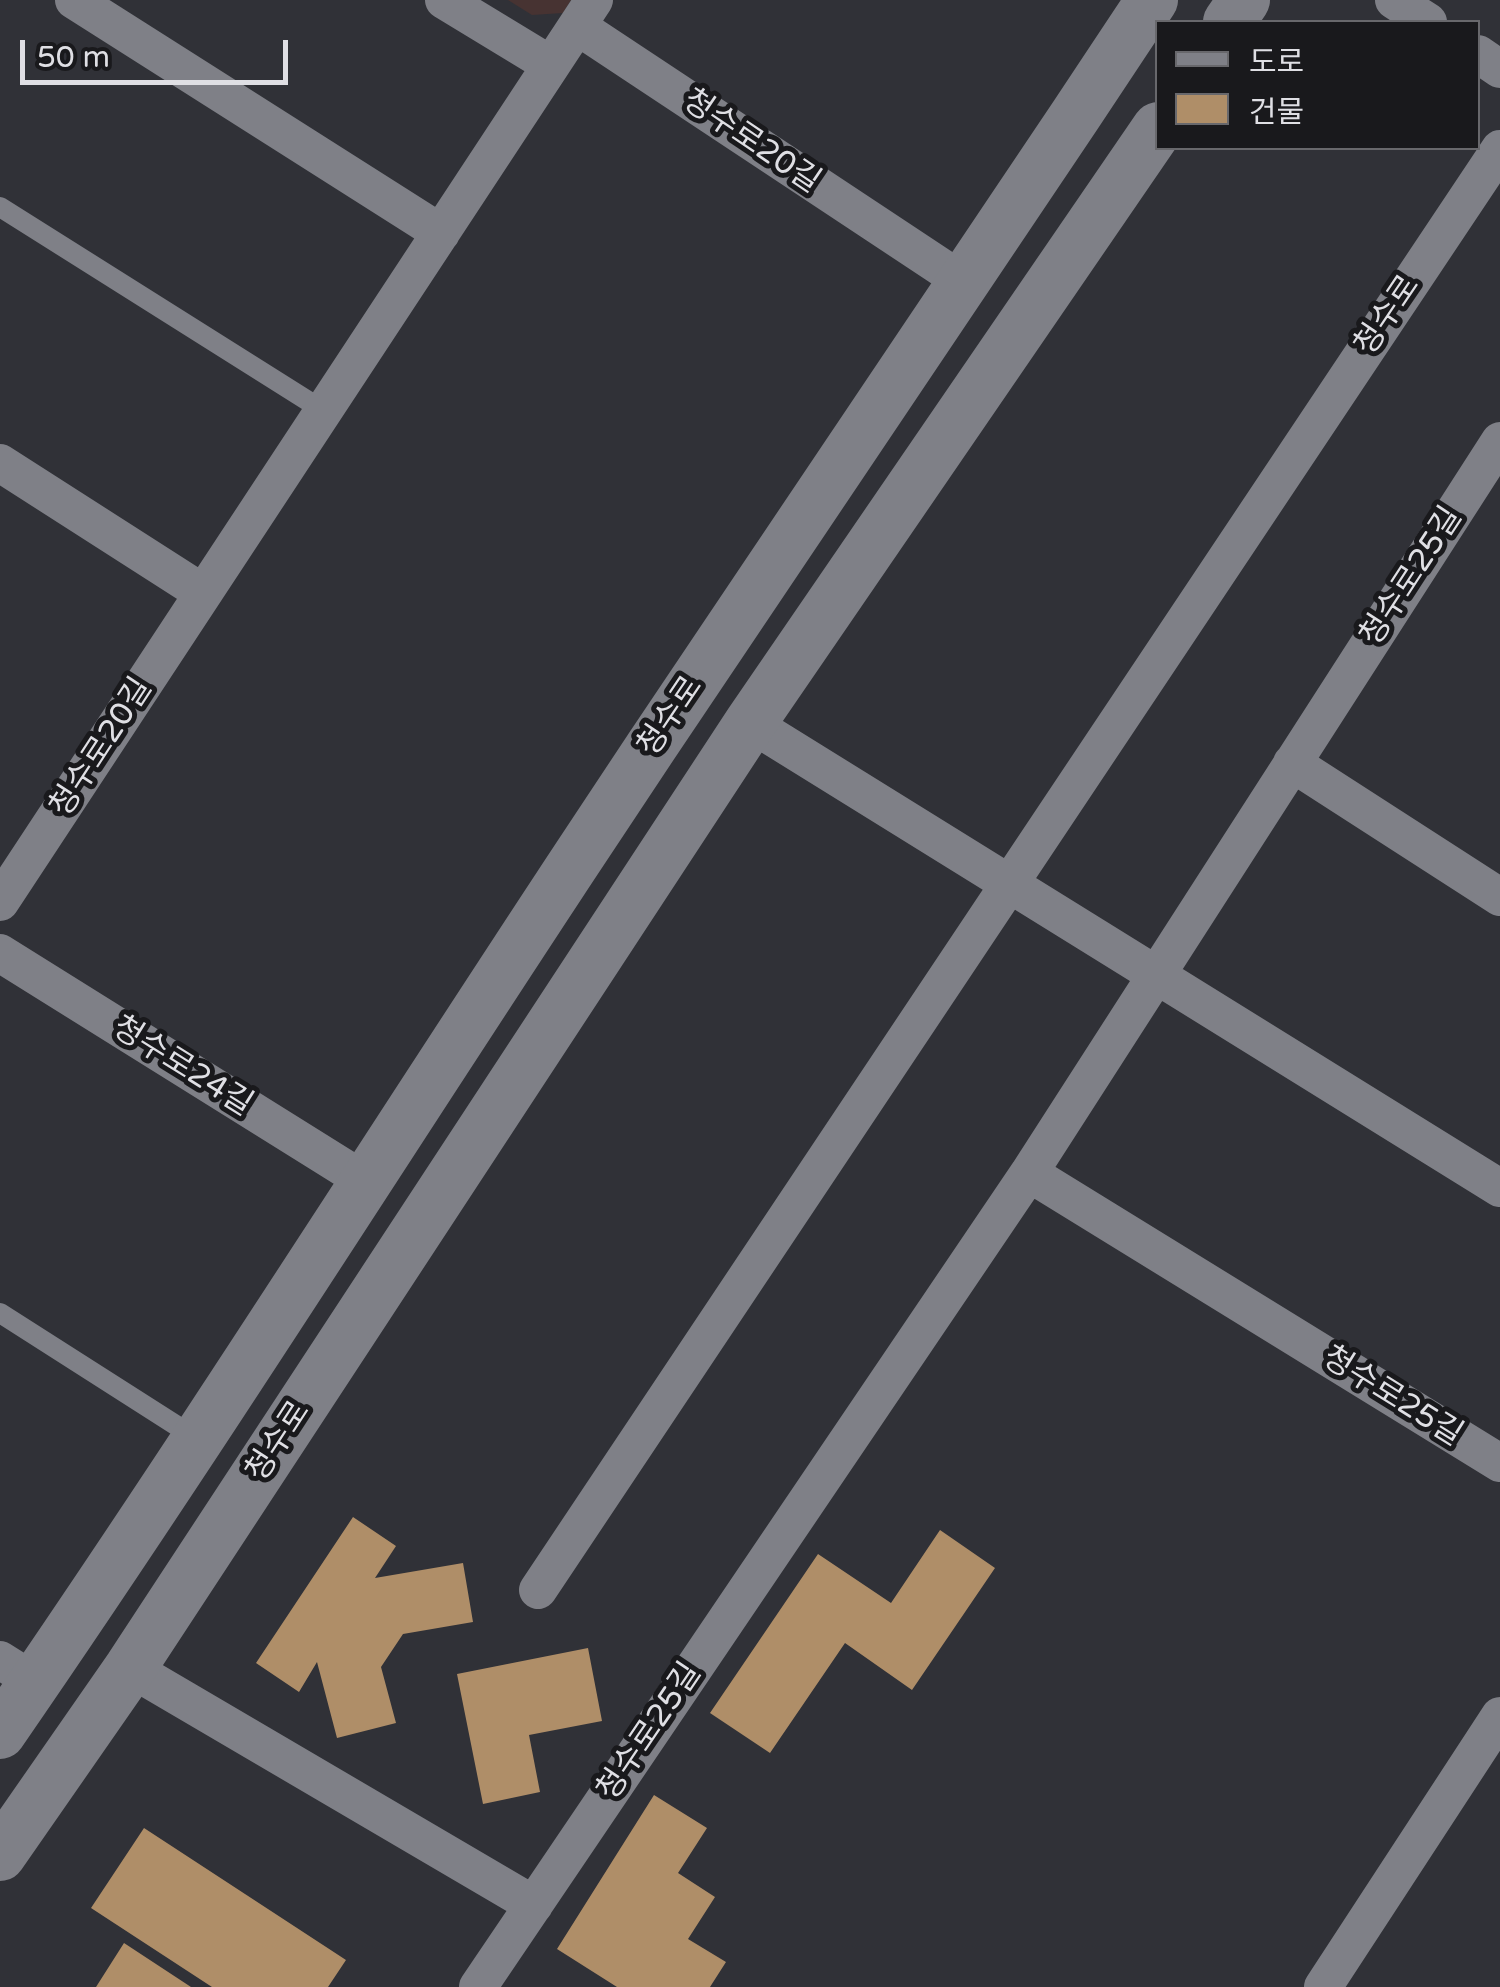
<!DOCTYPE html>
<meta charset="utf-8">
<style>
body{margin:0}
#map{position:relative;width:1500px;height:1987px;overflow:hidden;background:#303137;font-family:"Varela Round","Noto Sans KR",sans-serif}
canvas{display:block}
.legend{position:absolute;left:1155px;top:20px;width:325px;height:130px;box-sizing:border-box;background:#19191c;border:2px solid #68686c;margin:0;padding:12px 18px;list-style:none;font-size:30px;color:#dfdfe4}
.legend li{display:flex;align-items:center;gap:20px;height:50px}
.legend b{width:50px;border:2px solid #68686c}
.scale{position:absolute;left:20px;top:40px;width:268px;height:45px;box-sizing:border-box;border:5px solid #dfdfe4;border-top:0;padding-left:12px;font-size:30px;line-height:35px;white-space:nowrap;color:#dfdfe4;-webkit-text-stroke:8px #19191c;paint-order:stroke}
</style>
<div id="map">
<canvas width="1500" height="1987"></canvas>
<ul class="legend">
<li><b style="height:12px;background:#7f8087"></b>도로</li>
<li><b style="height:28px;background:#af8e68"></b>건물</li>
</ul>
<div class="scale">50 m</div>
</div>
<script>
const context = document.querySelector('canvas').getContext('2d');
context.lineJoin = 'round';
function paint(path, color) { context.fillStyle = color; context.fill(path, 'evenodd'); }
function stroke(path, color, width, dash) { context.strokeStyle = color; context.lineWidth = width; context.lineCap = dash ? 'butt' : 'round'; context.setLineDash(dash || []); context.stroke(path); }
function write(font, color, halo, rows, align = 'center') {
  context.font = font + ' "Varela Round","Noto Sans KR",sans-serif'; context.lineWidth = 10; context.setLineDash([]); context.textBaseline = 'middle'; context.strokeStyle = halo; context.fillStyle = color; for (const [text, x, y, turn = 0] of rows) {
    context.save(); context.translate(x, y); context.rotate((+turn || 0) * Math.PI / 180); context.textAlign = isNaN(turn) ? turn : align; if (halo) context.strokeText(text, 0, 0); context.fillText(text, 0, 0); context.restore();
  }
}
const education = new Path2D(`
 M508 0H571L563 13 532 15Z`);
const building = new Path2D(`
 M353 1517 396 1546 375 1578 463 1563 473 1622 403 1634 381 1667 396 1723 337 1738 317 1662 299 1692 256 1663Z
 M940 1530 995 1568 912 1690 845 1643 770 1753 710 1713 818 1554 891 1603Z
 M588 1648 602 1721 529 1735 540 1792 483 1804 457 1674Z
 M654 1795 707 1828 678 1873 715 1897 688 1939 726 1962 710 1987H617L557 1949Z
 M144 1828 346 1960 328 1987H212L91 1908Z
 M124 1943 191 1987H96Z`);
const lane = new Path2D(`
 M0 207 324 411
 M0 1313 196 1438`);
const street = new Path2D(`
 M74 0 441 233
 M444 0 551 65
 M1394 0 1428 22
 M577 26 965 283
 M1478 54 1500 69
 M0 463 203 593
 M750 723 1500 1188
 M1292 763 1500 897
 M0 902 594 0
 M0 953 365 1181
 M1029 1173 1500 1463
 M538 1590 1500 149
 M0 1660 35 1682
 M130 1668 534 1905
 M478 1987 1029 1173 1500 441
 M1323 1987 1500 1716`);
const secondary = new Path2D(`
 M1229 22 1244 0
 M0 1733C198 1446 384 1151 576 860 766 572 962 288 1152 0
 M0 1855 130 1668 750 723 1158 128`);
const streetNames = [
 ["청수로20길",751,142,34],
 ["청수로",1388,316,-56],
 ["청수로25길",1412,577,-57],
 ["청수로",671,717,-56],
 ["청수로20길",102,748,-57],
 ["청수로24길",182,1067,32],
 ["청수로25길",1392,1397,32],
 ["청수로",279,1442,-57],
 ["청수로25길",650,1732,-56]
];
paint(education, '#473332');
paint(building, '#af8e68');
stroke(lane, '#7f8087', 20);
stroke(street, '#7f8087', 38);
stroke(secondary, '#7f8087', 52);
write('32px', '#dfdfe4', '#19191c', streetNames);
</script>
